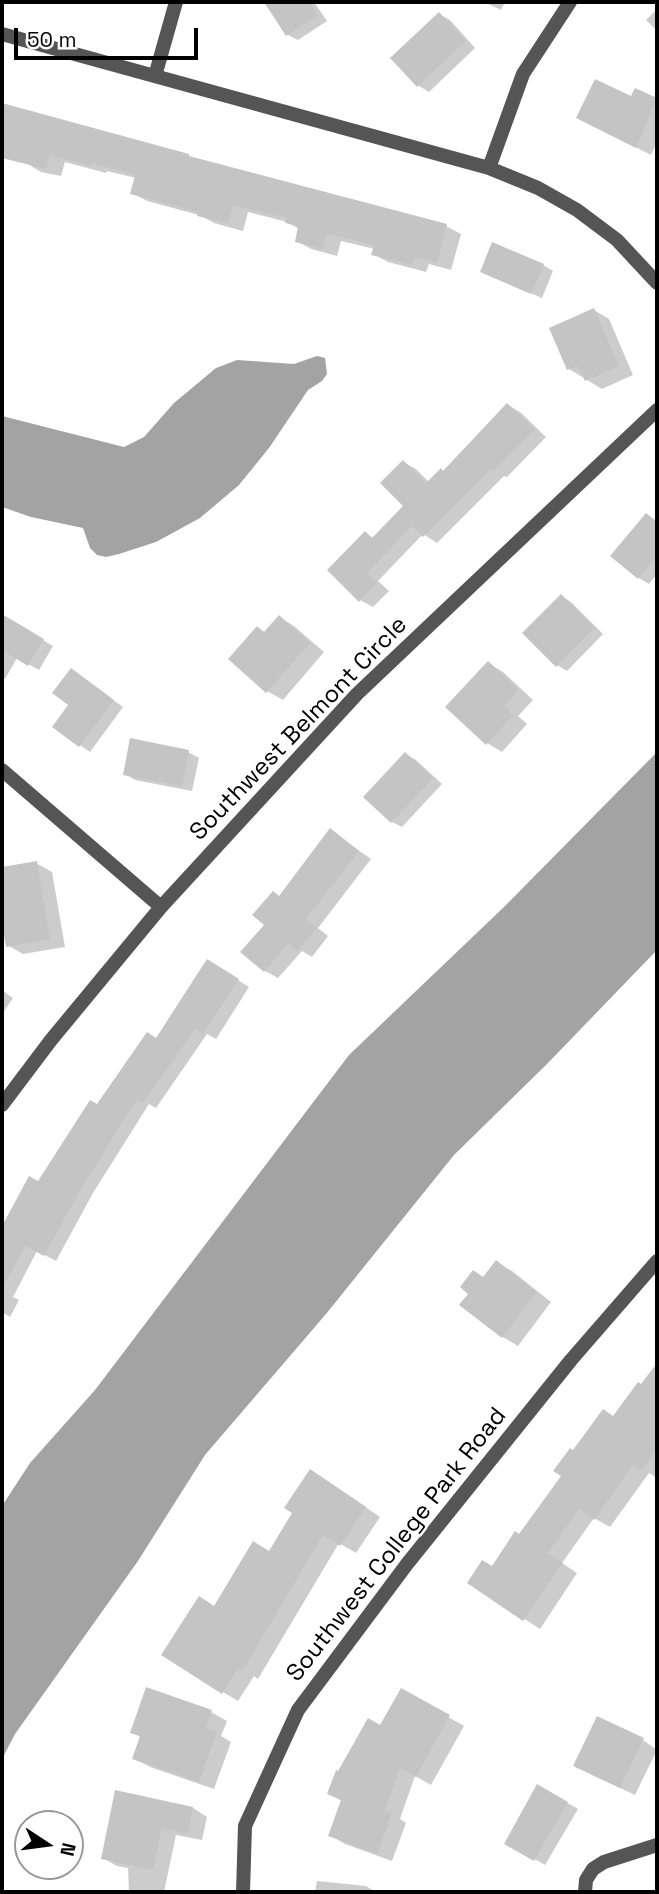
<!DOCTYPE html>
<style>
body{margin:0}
#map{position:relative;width:659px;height:1894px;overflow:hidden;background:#fff;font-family:"Space Grotesk",sans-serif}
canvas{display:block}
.frame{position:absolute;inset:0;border:4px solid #000;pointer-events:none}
.north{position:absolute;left:14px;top:1810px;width:70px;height:70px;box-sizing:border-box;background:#fff;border:2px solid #999;border-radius:50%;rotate:103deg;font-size:19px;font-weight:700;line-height:28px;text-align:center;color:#000}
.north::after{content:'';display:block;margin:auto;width:24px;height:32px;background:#000;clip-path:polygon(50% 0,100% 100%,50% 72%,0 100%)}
.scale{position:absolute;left:14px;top:28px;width:184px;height:32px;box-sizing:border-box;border:4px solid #000;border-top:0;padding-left:9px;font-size:21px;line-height:24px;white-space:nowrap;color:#000;-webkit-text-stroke:5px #fff;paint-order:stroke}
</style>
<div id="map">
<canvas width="659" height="1894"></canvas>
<div class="frame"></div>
<div class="north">N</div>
<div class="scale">50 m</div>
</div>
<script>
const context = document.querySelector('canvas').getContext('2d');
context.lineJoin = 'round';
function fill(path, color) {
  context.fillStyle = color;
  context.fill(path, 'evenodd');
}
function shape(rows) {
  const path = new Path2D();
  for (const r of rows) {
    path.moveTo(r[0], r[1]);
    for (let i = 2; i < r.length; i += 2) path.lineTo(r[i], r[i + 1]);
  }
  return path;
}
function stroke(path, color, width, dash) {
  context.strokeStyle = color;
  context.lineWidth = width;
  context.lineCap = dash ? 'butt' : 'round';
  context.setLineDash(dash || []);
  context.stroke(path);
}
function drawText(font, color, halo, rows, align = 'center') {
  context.font = font + ' "Space Grotesk",sans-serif';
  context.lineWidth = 5;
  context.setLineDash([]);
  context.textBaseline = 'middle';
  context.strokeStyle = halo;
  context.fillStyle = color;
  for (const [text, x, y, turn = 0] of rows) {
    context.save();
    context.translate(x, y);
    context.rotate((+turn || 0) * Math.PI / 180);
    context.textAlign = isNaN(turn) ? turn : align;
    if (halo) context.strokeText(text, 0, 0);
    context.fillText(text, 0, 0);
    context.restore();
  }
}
const water = shape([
 [317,356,325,358,327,374,322,381,308,390,269,448,239,485,200,518,156,542,119,554,106,557,97,555,90,548,83,528,31,517,2,507,2,416,124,447,144,437,174,403,216,368,237,360,294,364],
 [657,752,657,950,547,1064,454,1155,326,1314,205,1455,138,1561,15,1734,2,1759,2,1506,30,1463,95,1390,349,1055,505,906]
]);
const shadow = shape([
 [266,2,314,2,327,21,298,40,288,35],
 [484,2,505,2,501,10],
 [657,9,657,31,646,20],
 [439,14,450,20,475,48,429,92,419,86,393,58],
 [636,90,657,100,657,142,651,155,593,126,632,98],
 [2,104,189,156,197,160,446,226,461,234,451,270,429,264,426,272,388,262,373,254,375,249,341,241,337,256,311,249,297,241,299,229,287,222,248,212,243,231,214,223,199,215,147,201,132,193,136,178,107,171,106,173,65,162,61,176,41,172,26,163,28,158,2,151],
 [543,265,553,271,542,298,492,277],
 [594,310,609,319,633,375,602,389,569,369],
 [508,405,520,412,546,437,507,477,504,476,437,543,423,534,378,581,389,591,373,607,360,600,366,534,374,538,405,506,403,462,416,469,429,482,444,472],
 [647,515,657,521,657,574,649,584,639,578],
 [561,596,571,602,603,634,567,671,557,665],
 [2,616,53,646,39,670,17,658,5,679,2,678],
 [279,617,294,626,324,652,283,700,267,691,231,659,258,628,266,633],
 [488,663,503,672,533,700,518,716,527,724,502,752,487,743],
 [81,677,123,707,90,752,54,727,71,704],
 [188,752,199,758,192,791,135,780,125,774],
 [405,754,416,760,442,784,402,827,392,822],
 [331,831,371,859,318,928,328,936,312,957,302,951,278,978,265,971,243,952,266,925,280,897],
 [36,863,52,872,65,947,23,954,7,945,2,913,2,869],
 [219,968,249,987,216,1039,207,1034,156,1108,149,1104,93,1193,56,1261,37,1251,13,1297,19,1300,10,1317,2,1312,2,1230,30,1179,39,1184,98,1106],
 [2,990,13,998,2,1014],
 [497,1263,512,1271,551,1302,518,1346,503,1337,462,1305],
 [657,1366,657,1478,649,1473,610,1527,594,1518,562,1563,577,1573,540,1629,469,1583,493,1568,564,1476,573,1452,614,1417],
 [326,1480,380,1517,356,1553,339,1543,258,1679,254,1676,238,1701,223,1692,215,1608,270,1553],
 [147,1689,211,1712,227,1721,221,1736,231,1742,214,1789,150,1767,134,1758,142,1738,132,1732],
 [401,1690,464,1726,431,1785,415,1776,400,1819,406,1823,392,1861,345,1844,330,1835,342,1801,330,1794,381,1727],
 [643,1740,657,1750,635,1795,590,1774],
 [538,1786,578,1809,545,1865,506,1843],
 [193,1808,207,1817,202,1840,176,1835,164,1892,129,1892,128,1868,117,1866,103,1858],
 [317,1881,366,1886,376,1892,315,1892]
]);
const building = shape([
 [264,2,309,2,318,15,286,36],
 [439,12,466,41,417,87,390,58],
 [595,79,631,96,635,88,657,98,636,148,576,118],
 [2,103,189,154,189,156,447,224,437,263,414,257,412,265,371,255,374,245,327,234,323,249,295,242,298,226,285,223,286,218,233,205,228,223,197,216,198,212,130,194,135,175,92,163,91,166,50,155,46,169,2,158],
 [492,242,544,264,531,294,480,272],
 [594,308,619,366,585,381,578,366,567,370,549,328],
 [507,403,535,429,493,472,491,469,423,537,412,526,367,573,377,583,359,602,327,570,365,531,372,538,403,506,380,483,403,460,426,483,441,468,443,471],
 [646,513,657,522,657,556,638,579,610,556],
 [561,594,594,628,556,667,522,633],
 [2,614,44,639,28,666,2,650],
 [279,615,310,643,266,693,228,659,257,626,264,632],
 [488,661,519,690,504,706,513,715,486,745,445,707],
 [71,668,114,700,79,747,52,727,68,705,52,693],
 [130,738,189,750,182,786,123,775],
 [405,752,433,778,391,823,363,797],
 [330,828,359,851,306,919,317,928,297,951,289,943,264,972,240,952,264,925,252,915,273,891,279,896],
 [37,861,50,939,6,947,2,924,2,867],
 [207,959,239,979,203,1034,195,1029,143,1103,137,1099,82,1187,44,1256,25,1246,2,1289,2,1226,29,1176,38,1181,90,1100,97,1104,147,1032,156,1038],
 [496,1260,537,1292,502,1338,459,1305,468,1294,460,1287,473,1270,483,1277],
 [657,1363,657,1449,641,1471,633,1465,594,1520,579,1509,548,1553,563,1563,523,1621,467,1583,482,1560,492,1566,515,1531,519,1534,561,1476,553,1471,570,1448,573,1450,603,1409,613,1416,638,1382,641,1384],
 [310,1469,366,1507,340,1546,323,1535,242,1671,238,1669,222,1694,161,1655,199,1596,214,1606,253,1541,269,1551,292,1513,284,1508],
 [146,1687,212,1710,206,1728,217,1732,199,1782,132,1759,140,1736,130,1733],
 [401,1688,450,1715,416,1777,400,1768,385,1810,392,1813,377,1854,328,1836,341,1800,327,1794,336,1770,338,1771,368,1718,380,1725],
 [597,1716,644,1738,620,1788,573,1766],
 [537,1784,568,1802,534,1861,504,1844],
 [115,1790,193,1807,188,1834,162,1828,153,1870,101,1859]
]);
const street = shape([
 [2,34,489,168,538,188,577,210,617,240,657,283],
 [155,76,176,2],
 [489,168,523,74,570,2],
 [2,770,161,907],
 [2,1105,51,1040,161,907,357,694,657,410],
 [243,1892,245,1826,298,1710,407,1564,571,1360,657,1261],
 [585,1892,586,1880,593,1869,604,1862,657,1845]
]);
const streetNames = [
 ["Southwest Belmont Circle",299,729,-46],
 ["Southwest College Park Road",397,1545,-52]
];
fill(water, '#a3a3a3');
fill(shadow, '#0003');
fill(building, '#c4c4c4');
stroke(street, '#555', 14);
drawText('24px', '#000', '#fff', streetNames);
</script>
